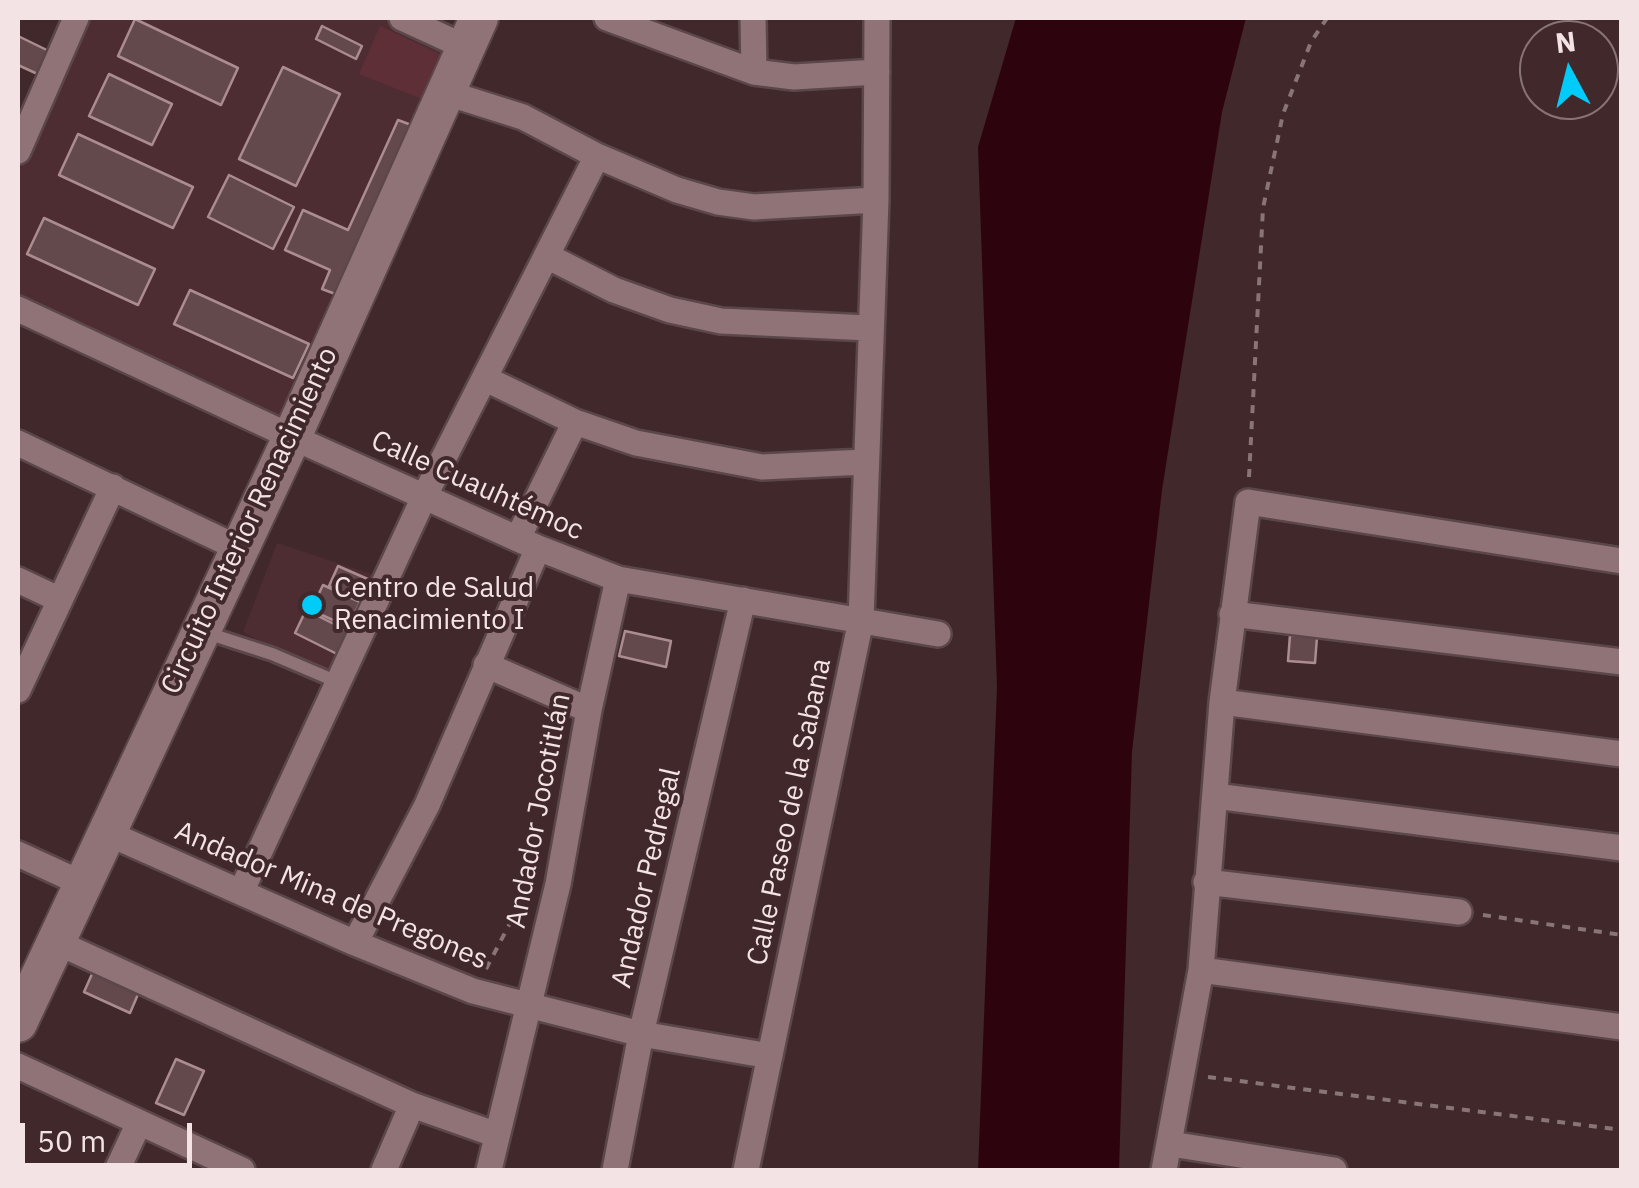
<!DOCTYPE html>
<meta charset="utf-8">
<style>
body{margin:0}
#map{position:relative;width:1639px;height:1188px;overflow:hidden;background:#40282b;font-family:"IBM Plex Sans",sans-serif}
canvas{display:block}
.frame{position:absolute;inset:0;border:20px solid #f3e3e4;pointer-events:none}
.north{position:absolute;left:1519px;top:20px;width:100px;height:100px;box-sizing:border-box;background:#40282b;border:2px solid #887375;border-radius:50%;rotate:353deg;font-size:28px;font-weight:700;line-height:40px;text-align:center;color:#f3e3e4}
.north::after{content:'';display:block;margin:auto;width:35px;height:45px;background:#00cbf9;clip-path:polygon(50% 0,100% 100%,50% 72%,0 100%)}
.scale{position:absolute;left:20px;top:1123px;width:172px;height:45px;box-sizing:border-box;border:5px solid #f3e3e4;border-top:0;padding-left:12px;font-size:30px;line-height:35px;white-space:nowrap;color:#f3e3e4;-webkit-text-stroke:8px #40282b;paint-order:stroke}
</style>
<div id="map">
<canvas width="1639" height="1188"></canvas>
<div class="frame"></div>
<div class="north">N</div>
<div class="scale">50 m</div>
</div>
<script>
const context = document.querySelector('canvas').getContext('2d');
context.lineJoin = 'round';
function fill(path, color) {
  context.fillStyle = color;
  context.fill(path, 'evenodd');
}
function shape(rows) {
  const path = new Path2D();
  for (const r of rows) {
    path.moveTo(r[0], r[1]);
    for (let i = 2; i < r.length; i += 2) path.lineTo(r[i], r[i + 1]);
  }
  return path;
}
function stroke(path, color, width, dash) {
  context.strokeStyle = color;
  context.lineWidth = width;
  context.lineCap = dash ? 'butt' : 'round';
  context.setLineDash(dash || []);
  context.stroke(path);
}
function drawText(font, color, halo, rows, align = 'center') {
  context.font = font + ' "IBM Plex Sans",sans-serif';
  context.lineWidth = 8;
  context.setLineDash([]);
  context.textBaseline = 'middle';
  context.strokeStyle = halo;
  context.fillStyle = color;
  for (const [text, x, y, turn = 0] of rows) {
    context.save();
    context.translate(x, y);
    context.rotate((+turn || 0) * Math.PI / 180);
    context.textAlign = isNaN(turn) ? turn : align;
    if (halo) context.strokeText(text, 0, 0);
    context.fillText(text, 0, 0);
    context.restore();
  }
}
const built = shape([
 [84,18,391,18,450,44,286,427,18,297,18,173],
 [277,543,383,578,335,680,243,632]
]);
const green = shape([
 [380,26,442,55,422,99,359,74]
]);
const water = shape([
 [1016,18,1246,18,1222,112,1162,490,1132,752,1119,1170,978,1170,997,687,978,147]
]);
const building = shape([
 [135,19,238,68,221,105,118,56,135,19],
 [322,26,362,46,356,59,316,39,322,26],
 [18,36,55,54,44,77,18,65,18,36],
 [283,67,340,94,296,186,239,159,283,67],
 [109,74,172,104,152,145,89,116,109,74],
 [398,120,414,126,338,295,322,289,330,270,285,250,303,210,348,230,398,120],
 [78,134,193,187,173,228,59,175,78,134],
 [229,175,294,207,273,249,208,217,229,175],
 [44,218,155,269,138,305,27,254,44,218],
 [190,290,309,344,293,378,174,324,190,290],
 [338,566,370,580,361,600,329,586,338,566],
 [323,585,360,602,348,627,311,610,323,585],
 [306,610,354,634,343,657,295,633,306,610],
 [625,631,671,641,666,667,619,656,625,631],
 [1290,635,1317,637,1315,663,1288,661,1290,635],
 [96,965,142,985,130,1013,84,992,96,965],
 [176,1059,204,1071,184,1115,156,1103,176,1059]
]);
const path = shape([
 [1249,477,1263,208,1283,114,1311,42,1327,18],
 [1483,915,1622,935],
 [486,969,519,906,528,901],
 [1208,1077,1622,1130]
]);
const service = shape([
 [207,633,272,654,340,683]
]);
const minor = shape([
 [402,18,465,47],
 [607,18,754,72,794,77,877,72],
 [753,18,754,72],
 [444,92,523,117,597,156,677,190,718,202,754,207,876,200],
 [18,151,76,18],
 [549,257,614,290,670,310,721,321,869,328],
 [18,309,292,437,538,548,618,579,938,634],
 [486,379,575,422,636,443,762,467,864,462],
 [18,443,238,548],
 [518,538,575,422],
 [18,580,58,599],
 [1232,614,1622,662],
 [486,665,589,710],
 [18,690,113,487],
 [1222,702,1622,754],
 [1215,796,1622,848],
 [105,832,355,943,473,991,641,1034,770,1056],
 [18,854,81,883],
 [1206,882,1459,912],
 [241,892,425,495,597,156],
 [54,941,412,1105,497,1135],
 [355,943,427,805,538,548],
 [1201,970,1622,1027],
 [18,1066,242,1170],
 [1171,1144,1334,1170],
 [117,1170,138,1125],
 [384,1170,412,1105],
 [489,1170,558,884,589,710,618,579],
 [615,1170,641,1034,743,600],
 [746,1170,861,620,876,200,877,18],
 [1164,1170,1201,970,1222,702,1248,502,1622,561]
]);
const secondary = shape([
 [18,1023,292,437,479,18]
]);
const markers = [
 [312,605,12,"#00cbf9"]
];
const streetNames = [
 ["Calle Cuauhtémoc",477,486,24],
 ["Circuito Interior Renacimiento",250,521,-65],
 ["Andador Jocotitlán",539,811,-79],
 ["Calle Paseo de la Sabana",790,812,-78],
 ["Andador Pedregal",647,878,-77],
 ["Andador Mina de Pregones",331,896,23]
];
const poiNames = [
 ["Centro de Salud",334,589],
 ["Renacimiento I",334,621]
];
fill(built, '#4d2d31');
fill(green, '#5e2f36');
fill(water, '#2d040d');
fill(building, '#64494c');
stroke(building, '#ab8d90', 2.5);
stroke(service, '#5b4749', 18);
stroke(minor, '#5b4749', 30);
stroke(secondary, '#5b4749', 42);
stroke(path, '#897476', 4, [8, 8]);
stroke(service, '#907376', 12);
stroke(minor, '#907376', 25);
stroke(secondary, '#907376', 38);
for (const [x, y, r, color] of markers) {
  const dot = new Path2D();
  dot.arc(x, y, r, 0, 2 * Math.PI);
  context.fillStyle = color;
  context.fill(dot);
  stroke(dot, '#40282b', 4);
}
drawText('28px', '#f3e3e4', '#40282b', streetNames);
drawText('28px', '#f3e3e4', '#40282b', poiNames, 'left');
</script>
